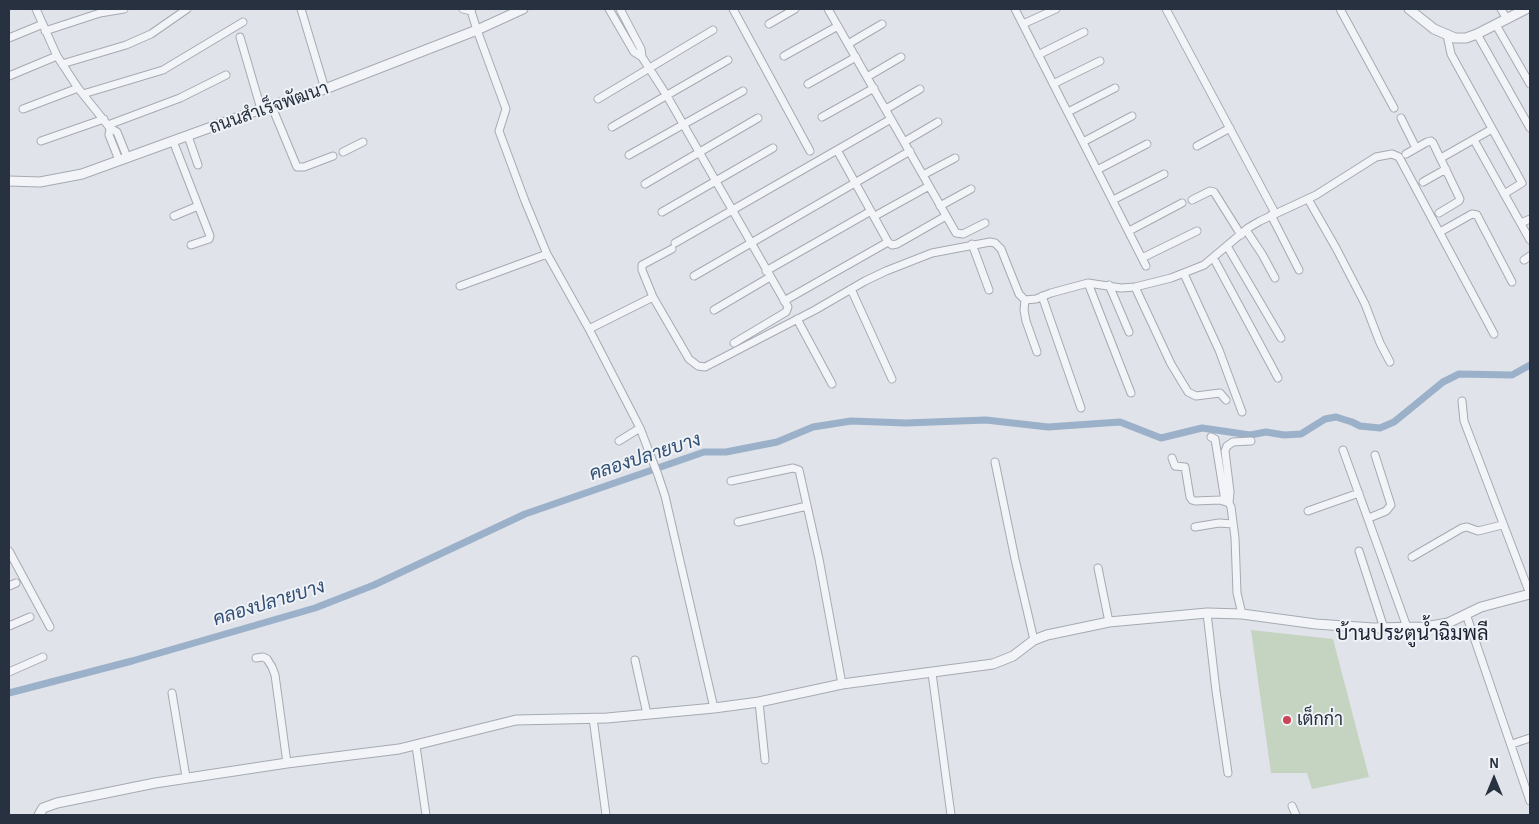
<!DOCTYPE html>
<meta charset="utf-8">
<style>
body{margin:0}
#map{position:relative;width:1539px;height:824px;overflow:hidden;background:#e0e3e9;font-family:"Alegreya Sans",sans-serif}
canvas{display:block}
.frame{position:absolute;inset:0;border:10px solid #283140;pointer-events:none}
.north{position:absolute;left:1469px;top:754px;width:50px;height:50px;-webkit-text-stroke:4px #eff2f6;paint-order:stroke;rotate:0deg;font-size:14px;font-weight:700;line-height:20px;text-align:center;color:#283140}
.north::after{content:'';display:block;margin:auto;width:18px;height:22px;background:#283140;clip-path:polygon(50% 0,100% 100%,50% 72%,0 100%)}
</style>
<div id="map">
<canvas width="1539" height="824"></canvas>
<div class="frame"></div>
<div class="north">N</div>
</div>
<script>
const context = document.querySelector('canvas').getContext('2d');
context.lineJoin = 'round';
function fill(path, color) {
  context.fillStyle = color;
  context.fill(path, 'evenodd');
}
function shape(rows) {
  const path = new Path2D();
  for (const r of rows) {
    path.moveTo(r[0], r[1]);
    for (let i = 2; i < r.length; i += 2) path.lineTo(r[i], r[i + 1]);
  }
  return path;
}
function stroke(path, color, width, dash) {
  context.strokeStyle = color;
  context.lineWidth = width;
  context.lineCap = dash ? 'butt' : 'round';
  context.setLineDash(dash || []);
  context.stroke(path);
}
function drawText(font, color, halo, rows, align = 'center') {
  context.font = font + ' "Alegreya Sans",Sarabun,sans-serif';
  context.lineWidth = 4;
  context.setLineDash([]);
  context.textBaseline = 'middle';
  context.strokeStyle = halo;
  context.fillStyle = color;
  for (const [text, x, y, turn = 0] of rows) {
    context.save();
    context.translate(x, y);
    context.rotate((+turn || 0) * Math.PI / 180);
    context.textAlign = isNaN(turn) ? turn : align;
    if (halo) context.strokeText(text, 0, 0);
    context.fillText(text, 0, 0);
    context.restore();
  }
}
const green = shape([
 [1251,630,1333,639,1369,777,1312,789,1307,773,1271,773]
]);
const canal = shape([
 [9,693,132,661,315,608,374,585,525,514,704,452,726,452,777,442,813,427,851,421,906,423,986,420,1048,427,1120,422,1161,438,1202,428,1250,435,1266,432,1284,435,1301,434,1325,419,1336,417,1352,422,1360,426,1380,428,1394,422,1443,382,1459,374,1512,375,1530,365]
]);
const minor = shape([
 [36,9,57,56,78,88,110,128,117,132,127,157],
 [301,9,325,89],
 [463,9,471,11],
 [472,9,471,11,477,30,506,109,499,131,525,201,547,254,589,329,640,428,658,475,665,496,714,708],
 [609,9,634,52,642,57,667,96,788,307,786,312,734,343],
 [620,9,641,49,642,57],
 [733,9,810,151],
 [828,9,956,233,963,234,985,223],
 [1015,9,1146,266],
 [1166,9,1275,213],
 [1340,9,1394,108],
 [1501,9,1507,19],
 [769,24,795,9],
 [1023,24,1056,9],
 [1496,25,1530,84],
 [45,31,100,13,124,9],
 [1477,34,1530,128],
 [1447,35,1451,54,1522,183,1504,194],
 [240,37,261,109],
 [9,38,43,24],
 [848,44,882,24],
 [1038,55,1084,32],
 [784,56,838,26],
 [62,64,126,45,151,34,187,9],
 [9,76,57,56],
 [867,77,901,57],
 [808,84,856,57],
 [1053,84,1100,61],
 [83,94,163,70,243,22],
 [598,99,713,30],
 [272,107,297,167,304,167,333,156],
 [23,109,78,88],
 [886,109,920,89],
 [1068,112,1115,88],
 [822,117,874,88],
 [1401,118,1416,148],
 [108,125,180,98,226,75],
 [612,127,728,60],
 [110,128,109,135,119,160],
 [188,136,198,165],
 [1474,140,1530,240],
 [41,141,104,119],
 [173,141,210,236,209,239,191,245],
 [904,142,938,122],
 [1083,142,1132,116],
 [1197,146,1230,128],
 [837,150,888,242,892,245,897,244,946,216],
 [343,152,363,142],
 [1406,154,1427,142,1431,141,1433,143,1460,199,1459,201,1439,213],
 [629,155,743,91],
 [1441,158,1492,129],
 [1097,170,1147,144],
 [923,175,955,158],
 [1423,182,1446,169],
 [645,184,758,118],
 [1308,199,1336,248,1365,304,1380,343,1390,362],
 [1113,200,1164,174],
 [1192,200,1210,191,1214,192,1241,235],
 [940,206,971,189],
 [662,212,773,148],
 [1271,215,1299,270],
 [174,216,198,206],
 [875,216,929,186],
 [1521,223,1530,219],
 [1246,230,1262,254,1275,278],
 [1129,231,1182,203],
 [1440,232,1472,214,1477,215,1512,282],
 [675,243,891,119],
 [972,244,989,290],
 [1227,246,1281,338],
 [1142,258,1197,231],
 [1214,259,1278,378],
 [1524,260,1530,256],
 [766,271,871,211],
 [1184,274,1219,350,1242,412],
 [694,276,910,151],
 [1088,283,1131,393],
 [1109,285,1129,332],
 [460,286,547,254],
 [1135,287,1171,278,1204,265,1248,228,1260,221,1316,195,1376,157,1392,154,1399,157,1494,334],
 [851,289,892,379],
 [1042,296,1081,408],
 [653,297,642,270,642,265,672,249],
 [1025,300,1024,310,1026,321,1037,352],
 [784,301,888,242],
 [714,310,770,277],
 [797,319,832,384],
 [589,329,653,297,689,359,698,366,705,367,815,310,865,281,886,271,932,253,990,242,995,243,1001,249,1019,294,1025,300,1036,299,1051,293,1088,283,1121,288,1135,287,1171,364,1188,392,1196,396,1220,393,1226,400],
 [1462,401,1464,421,1530,594],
 [1211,437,1215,439,1225,501],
 [619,441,640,428],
 [1343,450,1407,627],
 [1172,458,1175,466,1185,467,1190,497,1192,500,1195,501,1220,500,1229,503,1231,507,1235,538,1237,593,1242,614],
 [995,462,1015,559,1034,640],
 [731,481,793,468,799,470,819,559,842,684],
 [1229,503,1230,492,1225,451,1227,446,1233,442,1251,441],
 [1308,511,1359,493],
 [1369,518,1386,511,1391,505,1375,455],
 [738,522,807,506],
 [1195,527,1219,523,1233,524],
 [9,551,50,627],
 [1359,551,1384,628],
 [1412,557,1462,528,1467,527,1478,531,1502,525],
 [1098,568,1109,622],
 [9,586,16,583],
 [1207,613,1216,691,1228,773],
 [1466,614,1530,801],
 [9,626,30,617],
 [256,658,263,657,267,659,272,667,275,675,287,763],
 [635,660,647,714],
 [9,672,43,657],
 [932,673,951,815],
 [172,693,186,777],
 [759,702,765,760],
 [593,718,606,815],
 [1512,744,1530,738],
 [416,746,426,815],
 [1292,806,1296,815]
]);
const tertiary = shape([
 [1409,9,1434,29,1455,38,1466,38,1477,34,1526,9],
 [9,181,40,182,82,174,261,109,325,89,477,30,523,9],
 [39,815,43,808,57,803,155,783,287,763,399,749,516,720,607,718,714,708,759,702,842,684,993,664,1013,656,1034,640,1047,635,1109,622,1207,613,1242,614,1316,624,1373,628,1425,627,1448,623,1481,607,1530,594]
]);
const markers = [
 [1287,720,5,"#ce4457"]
];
const streetNames = [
 ["ถนนสำเร็จพัฒนา",269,108,-19]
];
const poiNames = [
 ["เต็กก่า",1297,720]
];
const waterNames = [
 ["คลองปลายบาง",645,457,-18],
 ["คลองปลายบาง",269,603,-17]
];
const quarterNames = [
 ["บ้านประตูน้ำฉิมพลี",1412,634]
];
fill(green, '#c5d3c1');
stroke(canal, '#9bb0c9', 7);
stroke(minor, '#a5aab3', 9);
stroke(tertiary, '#a5aab3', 11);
stroke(minor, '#f2f4f7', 7);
stroke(tertiary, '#f2f4f7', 9);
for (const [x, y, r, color] of markers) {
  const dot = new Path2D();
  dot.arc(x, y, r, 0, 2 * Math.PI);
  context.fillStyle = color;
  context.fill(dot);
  stroke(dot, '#eff2f6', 2);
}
drawText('18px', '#283140', '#eff2f6', streetNames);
drawText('18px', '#283140', '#eff2f6', poiNames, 'left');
drawText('italic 19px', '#324f74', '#eff2f6', waterNames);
drawText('20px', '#1b2231', '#eff2f6', quarterNames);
</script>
